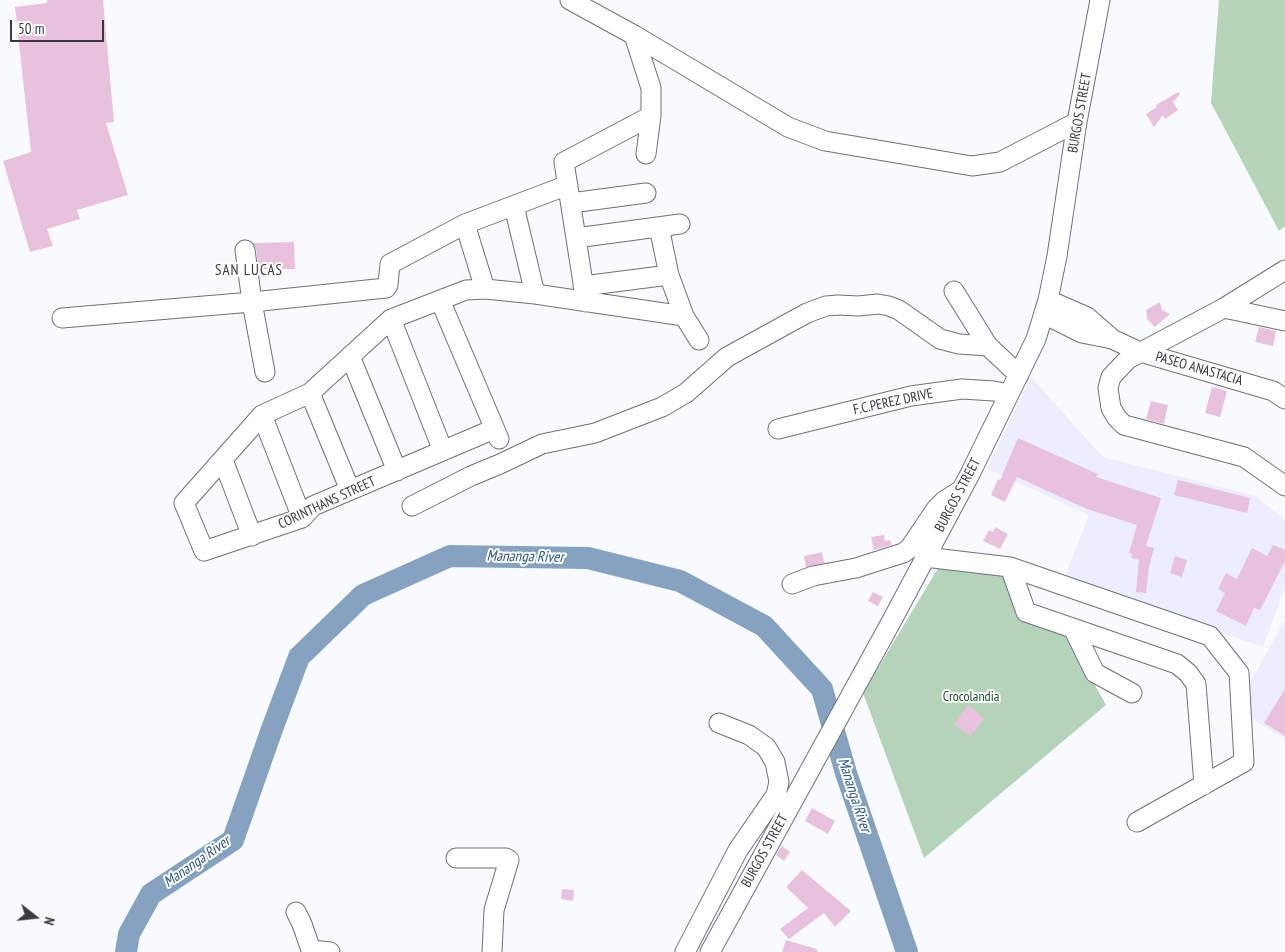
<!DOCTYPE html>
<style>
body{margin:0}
#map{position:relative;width:1285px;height:952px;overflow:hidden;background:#f9faff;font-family:"PT Sans Narrow",sans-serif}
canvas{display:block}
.north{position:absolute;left:10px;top:892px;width:50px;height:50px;-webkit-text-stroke:4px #fff;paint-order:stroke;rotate:106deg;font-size:14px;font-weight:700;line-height:20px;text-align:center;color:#393a3f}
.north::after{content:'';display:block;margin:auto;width:18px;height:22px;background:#393a3f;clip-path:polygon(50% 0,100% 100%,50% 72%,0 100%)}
.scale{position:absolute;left:10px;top:20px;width:94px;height:22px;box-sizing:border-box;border:2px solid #393a3f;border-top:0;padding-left:6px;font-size:15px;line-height:18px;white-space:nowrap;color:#393a3f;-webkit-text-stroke:4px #fff;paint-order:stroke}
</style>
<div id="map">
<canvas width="1285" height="952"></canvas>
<div class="north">N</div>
<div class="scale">50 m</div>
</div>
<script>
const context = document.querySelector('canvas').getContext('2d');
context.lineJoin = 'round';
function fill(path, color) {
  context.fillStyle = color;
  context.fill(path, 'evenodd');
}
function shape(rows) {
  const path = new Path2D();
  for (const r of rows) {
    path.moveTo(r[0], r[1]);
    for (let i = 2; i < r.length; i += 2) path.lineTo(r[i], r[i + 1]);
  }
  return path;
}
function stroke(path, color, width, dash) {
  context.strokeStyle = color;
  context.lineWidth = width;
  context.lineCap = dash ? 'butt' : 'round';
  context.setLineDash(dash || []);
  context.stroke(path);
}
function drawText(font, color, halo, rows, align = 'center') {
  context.font = font + ' "PT Sans Narrow",sans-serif';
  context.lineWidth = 4;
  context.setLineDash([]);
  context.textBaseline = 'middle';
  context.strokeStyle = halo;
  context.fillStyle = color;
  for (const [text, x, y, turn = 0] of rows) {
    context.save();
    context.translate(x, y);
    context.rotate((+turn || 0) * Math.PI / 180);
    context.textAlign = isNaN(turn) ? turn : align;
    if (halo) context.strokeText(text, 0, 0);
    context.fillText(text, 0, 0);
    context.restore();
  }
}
const built = shape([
 [1031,377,1103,457,1256,496,1285,520,1285,588,1263,647,1064,579,1089,515,987,469],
 [1285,620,1285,739,1249,717,1248,686]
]);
const green = shape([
 [940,565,1003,572,1017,616,1064,629,1106,705,924,858,863,693]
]);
const forest = shape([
 [1219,0,1285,0,1285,226,1279,231,1211,103]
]);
const river = shape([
 [126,952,129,934,151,894,233,840,272,729,299,657,363,595,450,556,588,558,680,581,764,626,822,689,846,773,907,952]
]);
const building = shape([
 [47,0,103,0,114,122,106,123,128,195,77,210,80,219,47,229,53,246,30,252,3,161,31,152,15,7,47,3],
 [1178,92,1180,94,1173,102,1178,110,1165,119,1163,115,1154,127,1146,114,1157,107,1156,105],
 [294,242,295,269,259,269,256,248,253,243],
 [1160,302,1162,310,1170,314,1155,327,1147,319,1146,310],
 [1259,327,1276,331,1273,346,1255,342],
 [1212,387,1227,391,1220,417,1205,413],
 [1151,401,1168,405,1164,424,1146,419],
 [1018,438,1098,474,1096,477,1161,498,1146,546,1154,548,1149,567,1146,593,1136,592,1139,560,1131,558,1132,554,1129,553,1137,525,1087,509,1017,477,1005,502,991,495,998,479,1000,480],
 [1178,480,1250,498,1247,513,1174,495],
 [995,527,1008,534,1000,549,983,541,989,530,993,532],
 [884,535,885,541,890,540,892,545,874,550,871,537],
 [1273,545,1285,550,1285,561,1260,610,1254,608,1246,626,1216,611,1225,593,1218,589,1226,573,1237,579,1252,548,1267,556],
 [822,552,824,563,806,567,804,556],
 [1175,556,1187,560,1182,577,1170,573],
 [873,592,883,597,878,606,868,601],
 [1285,689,1285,736,1264,723],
 [968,705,984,718,971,736,954,724],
 [812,808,835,821,828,834,805,821],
 [782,846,790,852,784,861,776,855],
 [802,870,851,911,835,927,824,913,789,939,780,929,808,908,786,887],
 [562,889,574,890,573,901,561,899],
 [786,940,817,949,817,952,782,952]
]);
const minor = shape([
 [570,0,634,35,788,127,825,141,972,166,1000,162,1077,122],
 [634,35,651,88,651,116,646,154],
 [571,203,646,193],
 [514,206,535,294],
 [465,224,485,289],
 [659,227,669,275,684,316,699,340],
 [576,238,680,224],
 [245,250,252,302,265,372],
 [1285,270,1224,308,1128,359,1111,377,1108,388,1111,408,1117,418,1124,425,1244,457,1285,486],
 [583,286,669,275],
 [954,291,988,346,1019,375],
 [440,300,499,439],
 [1048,300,1087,317,1111,338],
 [586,302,564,162,651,116],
 [1224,308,1285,321],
 [1044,314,1082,333,1112,339,1140,352,1273,391,1285,399],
 [62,318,252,302,386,288,388,285,390,264,465,224,568,185],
 [391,319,443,451],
 [350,356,397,471],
 [310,393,350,490],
 [262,415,302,518],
 [494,429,313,506,302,518,204,551,184,503,262,415,310,393,391,319,466,290,485,289,535,294,684,316],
 [778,429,911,396,962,389,994,391,1009,394],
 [223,460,252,536],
 [412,506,471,476,500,464,542,444,595,433,662,407,686,393,727,357,807,313,826,306,838,305,858,306,878,304,889,306,899,310,940,339,959,344,988,346],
 [925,557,1010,567,1210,636,1239,673,1244,762,1137,822],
 [1010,567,1026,612,1177,664,1188,673,1196,684,1204,785],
 [792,584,813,576,856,568,903,553,909,549,936,509,944,501,958,492],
 [1073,628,1095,673,1132,693],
 [456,858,506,858,509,860,494,910,492,952],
 [296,912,302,924,311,950,330,952],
 [685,952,738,850,776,795,779,782,775,762,766,747,749,735,719,723],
 [710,952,890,624,970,474,1036,339,1048,300,1057,256,1077,122,1100,0]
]);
const streetNames = [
 ["BURGOS STREET",1080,113,-80],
 ["PASEO ANASTACIA",1199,369,16],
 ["F.C.PEREZ DRIVE",893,402,-12],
 ["BURGOS STREET",958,495,-62],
 ["CORINTHANS STREET",327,503,-25],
 ["BURGOS STREET",765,851,-61]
];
const parkNames = [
 ["Crocolandia",971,697]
];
const neighbourhoodNames = [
 ["SAN LUCAS",249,271]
];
const waterNames = [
 ["Mananga River",525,557,1],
 ["Mananga River",854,795,72],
 ["Mananga River",197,862,-35]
];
fill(built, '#ecedfd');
fill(green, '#b3d4b8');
fill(forest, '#b4d5b8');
stroke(river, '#85a3c0', 22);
fill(building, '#e8c2dc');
stroke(minor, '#6f707b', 21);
stroke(minor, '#fff', 19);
drawText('14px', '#393a3f', '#fff', streetNames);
drawText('14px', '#1e512a', '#fff', parkNames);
context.letterSpacing = '1px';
drawText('15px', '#393a3f', '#fff', neighbourhoodNames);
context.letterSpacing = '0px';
drawText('italic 15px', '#2b5982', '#fff', waterNames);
</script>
